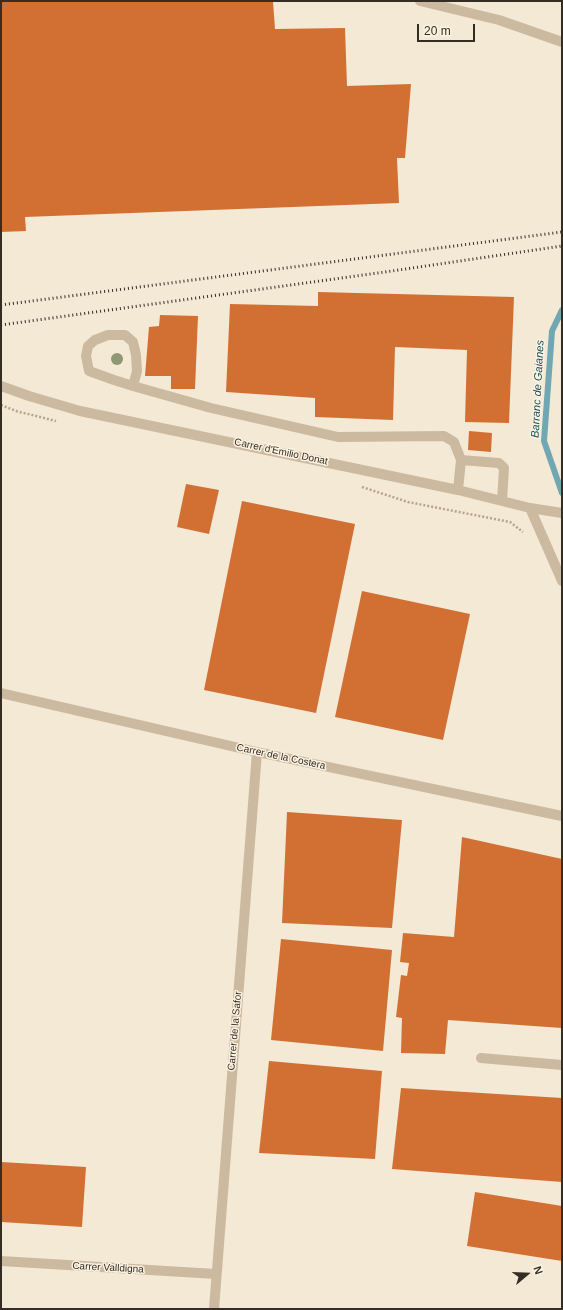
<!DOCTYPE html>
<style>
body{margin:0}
#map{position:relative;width:563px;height:1310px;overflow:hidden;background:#f3e9d5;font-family:Arial,sans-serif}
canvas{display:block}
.frame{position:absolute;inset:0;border:2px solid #352c24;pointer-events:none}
.north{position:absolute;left:507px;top:1254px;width:40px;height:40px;-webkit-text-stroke:3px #fbf2e1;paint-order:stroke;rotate:71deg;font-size:11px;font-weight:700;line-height:16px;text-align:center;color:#352c24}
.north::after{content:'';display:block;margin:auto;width:14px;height:18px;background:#352c24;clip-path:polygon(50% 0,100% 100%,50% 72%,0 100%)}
.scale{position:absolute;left:417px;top:24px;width:58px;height:18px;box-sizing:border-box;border:2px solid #352c24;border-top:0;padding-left:5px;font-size:12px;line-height:14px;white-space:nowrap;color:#352c24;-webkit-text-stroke:3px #fbf2e1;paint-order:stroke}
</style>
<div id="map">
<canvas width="563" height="1310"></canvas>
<div class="frame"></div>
<div class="north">N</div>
<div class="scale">20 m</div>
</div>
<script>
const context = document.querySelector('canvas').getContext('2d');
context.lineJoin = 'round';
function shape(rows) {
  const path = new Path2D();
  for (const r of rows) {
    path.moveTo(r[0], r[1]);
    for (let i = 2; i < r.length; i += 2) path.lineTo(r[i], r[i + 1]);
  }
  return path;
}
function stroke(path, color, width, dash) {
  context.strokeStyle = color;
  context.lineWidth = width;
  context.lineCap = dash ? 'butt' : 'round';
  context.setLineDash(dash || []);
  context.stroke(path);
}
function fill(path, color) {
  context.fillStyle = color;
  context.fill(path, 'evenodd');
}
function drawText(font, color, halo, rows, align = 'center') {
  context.font = font + ' Arial,sans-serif';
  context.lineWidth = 3;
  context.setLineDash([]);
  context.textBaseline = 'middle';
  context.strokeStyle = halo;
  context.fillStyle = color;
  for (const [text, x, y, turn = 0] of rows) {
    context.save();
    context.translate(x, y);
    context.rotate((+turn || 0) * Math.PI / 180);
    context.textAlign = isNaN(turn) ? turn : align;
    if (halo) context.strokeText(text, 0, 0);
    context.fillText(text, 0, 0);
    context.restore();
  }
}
const stream = shape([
 [562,310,552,331,544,441,562,493]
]);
const building = shape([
 [1,1,273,1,275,29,345,28,347,86,411,84,405,158,397,158,399,203,25,217,26,231,1,232],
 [318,292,514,297,509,423,465,422,467,350,395,347,393,420,315,417,315,398,226,392,230,304,318,306],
 [160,315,198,316,195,389,171,389,171,376,145,376,149,327,159,326],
 [469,431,492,433,491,452,468,450],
 [186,484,219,490,209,534,177,527],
 [242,501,355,524,316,713,204,690],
 [362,591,470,614,443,740,335,717],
 [287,812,402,820,392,928,282,923],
 [462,837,562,859,562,1028,448,1020,445,1054,401,1053,402,1018,396,1017,401,975,407,976,409,963,400,962,403,933,454,937],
 [281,939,392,950,383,1051,271,1040],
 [269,1061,382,1071,375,1159,259,1153],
 [401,1088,562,1098,562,1182,392,1169],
 [1,1162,86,1167,82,1227,1,1222],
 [475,1192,562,1206,562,1261,467,1246]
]);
const path = shape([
 [1,405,16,411,56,421],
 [362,487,408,502,510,522,523,532]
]);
const minor = shape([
 [420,1,499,20,562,42],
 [1,386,29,396,80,411,458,490,530,508,562,513],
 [133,386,137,371,136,355,133,342,125,335,108,335,95,340,88,346,86,356,89,371,114,380,133,386,211,408,338,437,444,436,454,442,461,460,458,490],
 [461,460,499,463,504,468,502,501],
 [530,508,562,581],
 [1,693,257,752,562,816],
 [481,1058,562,1065],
 [1,1261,216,1274],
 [214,1309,257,752]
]);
const rail = shape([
 [1,305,562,232],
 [1,325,385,272,562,246]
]);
const trees = [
 [117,359]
];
const streetNames = [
 ["Carrer d'Emilio Donat",281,452,12],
 ["Carrer de la Costera",281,757,12],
 ["Carrer de la Safor",235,1031,-85],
 ["Carrer Valldigna",108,1268,3]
];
const waterNames = [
 ["Barranc de Gaianes",538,389,-87]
];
stroke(stream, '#71a7b2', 6);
fill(building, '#d27034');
stroke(path, '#b7a48a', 2.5, [2, 2]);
stroke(minor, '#ccbaa0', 10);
stroke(rail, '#352c24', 3, [1, 3]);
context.fillStyle = '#8f9875';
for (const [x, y] of trees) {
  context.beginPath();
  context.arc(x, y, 6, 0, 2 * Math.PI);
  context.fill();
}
drawText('10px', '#352c24', '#fbf2e1', streetNames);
drawText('italic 11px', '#164c5a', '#fbf2e1', waterNames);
</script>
